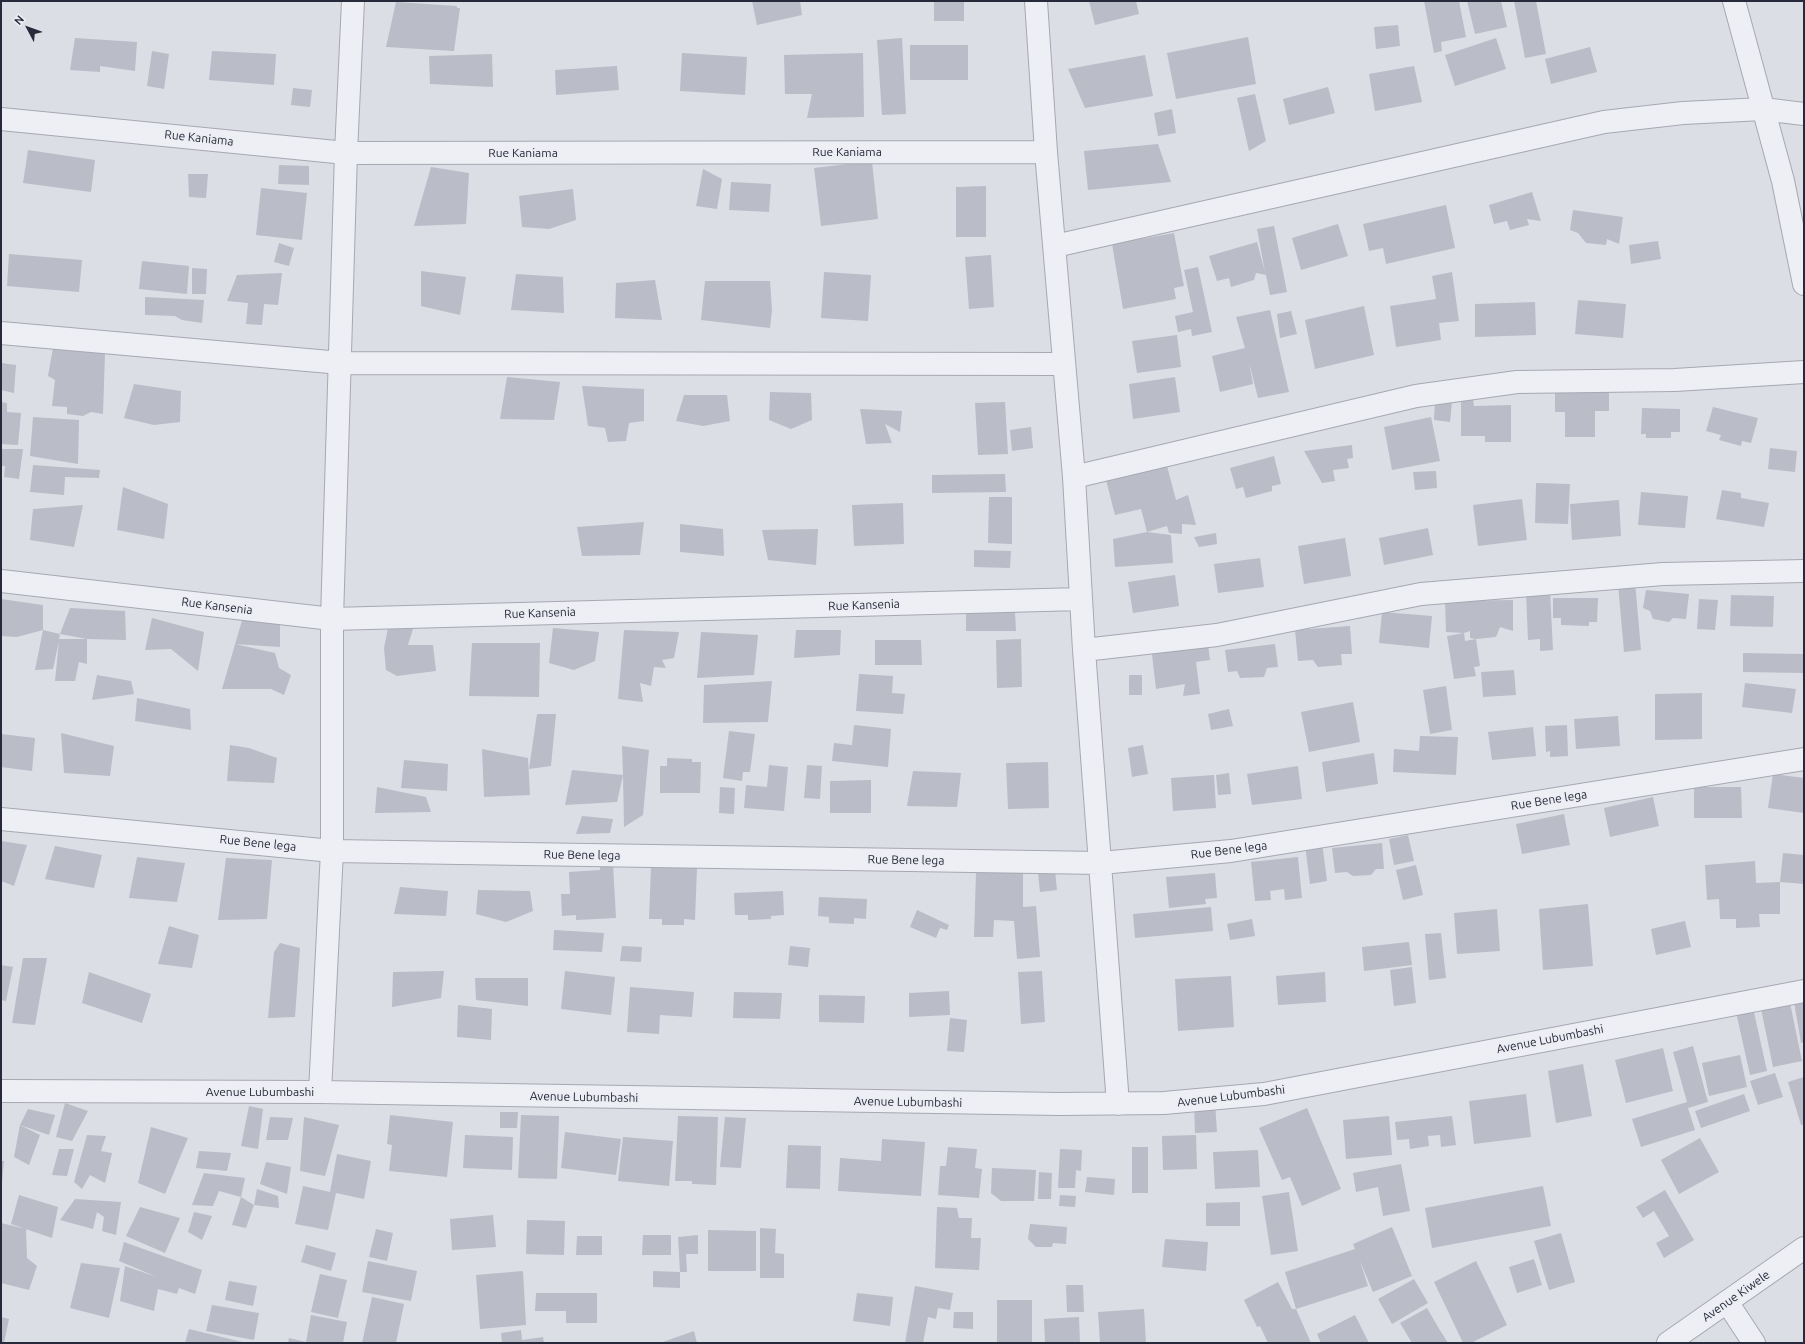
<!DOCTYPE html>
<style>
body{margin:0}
#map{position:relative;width:1805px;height:1344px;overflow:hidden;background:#dcdee5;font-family:Ubuntu,sans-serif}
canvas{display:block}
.frame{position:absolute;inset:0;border:2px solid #272a3a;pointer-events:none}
.north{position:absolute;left:8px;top:8px;width:40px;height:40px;-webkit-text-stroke:3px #ebedf3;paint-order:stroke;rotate:311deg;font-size:11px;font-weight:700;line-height:16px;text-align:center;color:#272a3a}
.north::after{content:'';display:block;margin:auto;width:14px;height:18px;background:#272a3a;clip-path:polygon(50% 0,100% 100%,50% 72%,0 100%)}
</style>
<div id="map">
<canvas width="1805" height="1344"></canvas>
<div class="frame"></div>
<div class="north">N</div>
</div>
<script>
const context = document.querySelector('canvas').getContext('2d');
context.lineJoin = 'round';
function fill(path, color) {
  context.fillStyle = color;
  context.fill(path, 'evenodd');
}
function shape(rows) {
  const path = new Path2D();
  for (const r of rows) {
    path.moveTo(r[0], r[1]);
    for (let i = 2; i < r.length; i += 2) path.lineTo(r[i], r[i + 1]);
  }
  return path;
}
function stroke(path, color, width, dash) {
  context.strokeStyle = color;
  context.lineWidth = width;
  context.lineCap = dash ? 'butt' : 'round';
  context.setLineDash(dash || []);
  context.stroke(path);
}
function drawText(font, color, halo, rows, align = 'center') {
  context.font = font + ' Ubuntu,sans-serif';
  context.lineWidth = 3;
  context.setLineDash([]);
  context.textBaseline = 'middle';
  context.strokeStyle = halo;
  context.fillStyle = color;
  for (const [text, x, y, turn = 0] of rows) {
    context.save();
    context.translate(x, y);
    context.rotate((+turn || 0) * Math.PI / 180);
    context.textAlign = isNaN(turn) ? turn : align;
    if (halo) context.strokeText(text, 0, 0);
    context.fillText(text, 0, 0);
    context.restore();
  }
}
const building = shape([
 [752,1,800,1,802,15,757,25],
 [934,1,964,1,964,21,934,21],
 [1089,1,1136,1,1139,14,1095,25],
 [1424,1,1459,1,1466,37,1441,42,1442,51,1434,53],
 [1467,1,1501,1,1507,27,1475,34],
 [1514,1,1536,1,1546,54,1525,58],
 [396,2,457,6,457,8,460,8,454,51,386,47],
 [1398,25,1400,46,1376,49,1374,27],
 [1248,37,1256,84,1176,99,1167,53],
 [75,38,137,42,135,71,100,66,100,72,70,70],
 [902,38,906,114,882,115,877,40],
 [1496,38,1506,69,1455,86,1445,55],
 [910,45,968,45,968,80,910,80],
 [1590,47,1597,72,1551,84,1545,59],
 [152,51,169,54,164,89,147,86],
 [212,51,276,54,274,85,209,80],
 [682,53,747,57,745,95,680,91],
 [863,53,864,117,807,118,812,94,785,94,784,55],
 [492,54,493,87,430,84,429,56],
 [1145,55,1153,96,1085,108,1068,69],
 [617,66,619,90,556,95,555,70],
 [1414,66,1422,102,1375,111,1369,74],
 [1328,87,1335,113,1289,125,1283,99],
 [293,88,312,90,310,107,291,105],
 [1255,94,1266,141,1249,151,1237,98],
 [1172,109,1176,133,1158,136,1154,113],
 [1158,144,1171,182,1088,190,1084,151],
 [28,150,95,160,91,192,23,183],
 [872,161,878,219,821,226,814,168],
 [279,165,309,166,309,185,278,184],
 [431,167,469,173,466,224,414,226],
 [703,169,722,179,717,209,696,206],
 [188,174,208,174,206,198,189,197],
 [731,182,771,184,769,212,729,210],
 [986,186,986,237,956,237,956,187],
 [261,188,307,193,302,240,256,235],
 [573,189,576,220,549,229,522,227,519,196],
 [1532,192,1541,221,1527,219,1529,225,1510,230,1507,221,1494,224,1489,205],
 [1446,205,1455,248,1386,264,1383,248,1369,251,1363,224],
 [1573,210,1623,217,1619,244,1607,239,1606,245,1586,243,1578,233,1570,230],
 [1338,224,1348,256,1301,270,1292,238],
 [1274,226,1287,292,1270,295,1266,275,1256,273,1254,280,1231,287,1229,278,1217,281,1209,256,1257,242,1265,272,1257,229],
 [1174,233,1184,286,1174,288,1176,299,1123,309,1112,244],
 [1658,241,1661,259,1631,264,1629,245],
 [279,243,294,248,289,266,274,262],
 [9,254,82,260,79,292,7,286],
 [991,255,994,307,969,309,965,257],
 [142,261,189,266,187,294,139,289],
 [1198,267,1212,332,1192,336,1191,329,1178,332,1175,316,1193,312,1184,270],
 [192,268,207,269,206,294,192,294],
 [421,271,466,277,460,315,421,306],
 [824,272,871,275,868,321,821,318],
 [1452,272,1459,321,1439,323,1441,340,1396,347,1390,306,1436,299,1432,276],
 [282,273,278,305,264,304,262,325,246,324,248,303,227,301,237,275],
 [516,274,563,277,564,313,511,310],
 [655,280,662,320,615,318,616,283],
 [705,281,770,281,772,310,770,328,701,320],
 [145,297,204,300,202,323,182,320,175,316,145,315],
 [1578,300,1626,304,1623,338,1575,334],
 [1535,302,1536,335,1475,337,1475,304],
 [1364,306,1374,355,1315,369,1305,320],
 [1270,310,1289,392,1258,398,1249,362,1253,384,1220,392,1212,356,1245,348,1236,317],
 [1291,311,1297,334,1280,338,1277,314],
 [1177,335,1181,367,1137,373,1132,341],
 [53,348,105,353,103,414,91,412,83,416,67,414,67,407,52,406,55,380,48,376],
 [1,363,16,365,14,393,1,390],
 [507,377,560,382,554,420,500,419],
 [1175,377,1180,412,1133,419,1129,384],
 [134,384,181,391,180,422,154,425,124,418],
 [582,386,644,389,644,421,629,423,626,441,608,442,605,428,588,426],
 [1555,388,1609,389,1609,411,1595,411,1595,437,1565,437,1565,412,1555,412],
 [770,392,811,393,812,420,791,429,769,420],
 [684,395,727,395,730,421,703,426,676,421],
 [1461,399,1473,399,1474,406,1511,405,1511,442,1485,442,1485,436,1461,436],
 [1435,401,1452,402,1450,422,1434,420],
 [1,402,7,403,7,412,21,413,18,445,1,444],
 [1005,402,1008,454,978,455,975,403],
 [1713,407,1758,418,1751,443,1742,441,1741,446,1719,440,1721,435,1706,431],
 [1642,408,1680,409,1680,432,1671,432,1671,438,1646,438,1646,434,1641,434],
 [860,409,902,411,900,432,885,424,892,443,866,444],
 [33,417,79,420,78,464,30,456],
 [1431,417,1440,461,1392,470,1384,427],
 [1031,427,1033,448,1012,451,1010,430],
 [1352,445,1353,458,1347,459,1349,468,1333,470,1335,481,1322,483,1304,451],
 [1770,448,1797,451,1795,472,1768,469],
 [1,449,23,449,19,479,4,477,5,466,1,466],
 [1274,456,1281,484,1272,486,1272,491,1246,498,1243,487,1236,489,1230,468],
 [33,465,100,470,99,478,65,477,64,495,30,492],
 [1167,466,1176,500,1188,495,1196,525,1182,524,1182,534,1169,533,1167,526,1147,532,1171,535,1173,563,1115,567,1113,539,1147,532,1141,509,1115,515,1106,480],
 [1436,471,1437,488,1415,490,1413,472],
 [1005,474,1006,492,932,493,932,475],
 [1536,483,1570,484,1568,524,1535,523],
 [123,487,168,504,164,539,117,530],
 [1722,490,1741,493,1741,498,1769,503,1764,527,1716,519],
 [1641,492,1688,496,1685,528,1638,525],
 [989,497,1012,497,1012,544,988,543],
 [1522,499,1527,540,1478,546,1473,505],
 [1619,500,1621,536,1572,540,1570,504],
 [903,503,904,544,854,546,852,505],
 [83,505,74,547,30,540,33,509],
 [644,522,640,555,582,556,577,527],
 [680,524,723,529,724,556,680,552],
 [1428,528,1433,555,1384,565,1379,538],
 [818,529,816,565,768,560,762,530],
 [1216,533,1217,544,1199,547,1194,537],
 [1345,538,1351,576,1304,584,1298,546],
 [974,550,1011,551,1010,568,974,567],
 [1260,558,1264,587,1218,593,1214,564],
 [1175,575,1179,606,1133,613,1128,582],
 [1635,582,1641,650,1624,652,1618,584],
 [1646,590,1689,594,1686,619,1673,618,1669,622,1653,619,1650,611,1643,608],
 [1550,591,1553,650,1540,651,1540,639,1528,640,1526,592],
 [1731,595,1774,596,1773,627,1730,626],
 [1553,598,1598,598,1597,622,1589,622,1589,626,1561,625,1561,618,1553,618],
 [1,599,43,605,43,630,17,637,1,636],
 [1699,599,1718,600,1715,630,1697,629],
 [1513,600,1513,631,1500,627,1496,637,1476,639,1480,666,1474,667,1476,676,1454,679,1447,636,1464,633,1465,641,1476,639,1470,638,1470,631,1464,633,1446,632,1445,601],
 [70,608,125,611,126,640,87,639,60,634,59,639,87,639,87,664,79,662,75,681,55,681,59,641,53,669,35,670,43,630,60,634],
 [966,610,1015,611,1016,631,966,631],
 [1382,612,1432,616,1429,648,1379,643],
 [243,617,280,624,280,647,235,644,275,653,279,668,291,675,284,695,271,689,222,689],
 [152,618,204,632,198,671,171,649,145,650],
 [1350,626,1352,654,1341,654,1342,665,1318,667,1313,660,1298,661,1295,630],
 [388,628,413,629,408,645,433,645,436,671,397,676,386,670,384,648],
 [553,628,599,632,595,661,574,670,549,663],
 [624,630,679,632,674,658,662,660,666,668,654,667,651,686,640,683,643,702,618,699],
 [796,630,841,630,840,655,794,658],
 [701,632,758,635,754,675,697,678],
 [1207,637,1210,660,1196,662,1200,694,1183,696,1185,684,1156,689,1151,646],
 [1021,639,1022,687,997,688,996,640],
 [875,640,921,640,922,665,875,665],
 [472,643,540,643,539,697,469,696],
 [1275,644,1278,667,1267,668,1264,677,1240,678,1237,671,1228,672,1225,650],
 [1743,653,1804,654,1804,673,1743,672],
 [1514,670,1516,695,1483,697,1481,672],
 [859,674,893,676,892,693,905,694,903,714,856,711],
 [97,675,131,681,134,694,92,700],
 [1129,675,1142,675,1142,695,1129,695],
 [772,681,768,722,703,723,704,685],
 [1745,683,1796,689,1792,713,1742,707],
 [1446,686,1452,730,1430,734,1423,690],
 [1702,693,1702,739,1655,740,1655,694],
 [137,698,190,709,191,730,135,721],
 [1353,702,1360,742,1309,752,1301,712],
 [1229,709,1233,726,1211,730,1208,714],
 [537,714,556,714,551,766,529,769],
 [1618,716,1620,746,1576,749,1574,719],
 [854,725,891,729,888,767,832,761,834,743,852,745],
 [1567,725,1568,756,1550,757,1550,751,1546,752,1545,726],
 [1533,727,1536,756,1492,760,1488,732],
 [729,731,755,734,750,772,743,772,742,781,723,778],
 [61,733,114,746,110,776,64,773],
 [1,734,35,738,32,771,1,767],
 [1420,736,1458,737,1456,775,1393,772,1394,749,1419,751],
 [230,745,249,748,277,758,274,783,227,781],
 [1143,745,1148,774,1132,777,1128,748],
 [622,746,649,750,643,815,624,827,623,775,617,802,565,805,572,770,623,775],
 [482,749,528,758,530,795,484,797],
 [1374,753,1378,784,1326,792,1322,762],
 [667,758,692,759,692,762,701,762,700,793,660,793,660,766,667,766],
 [404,760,448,764,447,791,401,788],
 [1048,762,1049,808,1008,809,1006,763],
 [769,765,788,767,784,811,744,808,746,785,767,787],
 [807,765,822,766,820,799,804,798],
 [1298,766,1302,799,1252,805,1247,774],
 [913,771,961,773,957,807,907,806],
 [1229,773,1231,794,1218,795,1216,775],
 [1773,774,1804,778,1804,813,1768,808],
 [1214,775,1216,808,1173,811,1171,778],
 [871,780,871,813,830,813,830,781],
 [377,787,426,797,431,812,375,813],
 [720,787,735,788,734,814,719,813],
 [1694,787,1741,787,1742,818,1694,818],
 [1653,797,1659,826,1610,837,1604,808],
 [1564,814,1570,845,1522,854,1516,824],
 [582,816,613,819,610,833,576,834],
 [1408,835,1414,861,1394,865,1389,839],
 [1,841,27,845,14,886,1,881],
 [1322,842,1327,881,1310,884,1305,845],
 [1382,843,1384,869,1376,869,1371,875,1353,876,1347,872,1335,873,1332,848],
 [55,846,102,855,94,888,45,879],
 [1783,853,1804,855,1804,884,1780,882],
 [137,857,185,863,177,902,129,898],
 [1298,857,1302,898,1285,900,1284,889,1270,891,1271,900,1255,901,1251,862],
 [226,858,272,860,267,919,218,920],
 [1755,861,1756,883,1780,882,1780,914,1759,914,1760,927,1736,928,1736,919,1720,919,1719,899,1707,900,1705,865],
 [613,864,616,918,576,920,576,915,562,916,561,894,570,894,569,872,600,870,600,865],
 [1416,865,1423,895,1403,900,1396,870],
 [651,867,697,868,695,920,684,919,684,925,662,925,662,919,649,919],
 [1055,870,1057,890,1040,892,1038,873],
 [976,872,1023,872,1023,907,1036,906,1040,957,1017,959,1014,921,994,920,993,937,974,937],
 [1215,873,1217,898,1205,899,1206,904,1169,908,1166,877],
 [400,887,448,891,446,916,394,914],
 [478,890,530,891,533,911,506,922,476,914],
 [783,891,784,915,771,916,771,919,748,920,748,915,735,915,734,893],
 [819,897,867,899,866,919,854,918,854,924,829,923,829,917,818,916],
 [1588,904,1593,966,1543,970,1539,909],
 [1211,907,1213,931,1135,938,1133,914],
 [1497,909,1500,951,1457,954,1454,913],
 [917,910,949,925,947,930,940,928,936,938,910,927],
 [1252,919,1255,936,1230,940,1227,924],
 [1685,921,1691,947,1656,955,1651,929],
 [169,926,199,935,192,968,158,964],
 [554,930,604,933,602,952,553,950],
 [1441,933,1446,978,1429,980,1425,934],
 [1409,942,1412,965,1364,971,1362,947],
 [280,943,300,948,295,1017,268,1018,274,952],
 [622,946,642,947,641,962,620,961],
 [790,946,810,948,808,967,788,965],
 [23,958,47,958,35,1025,12,1023],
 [1,965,13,967,6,1001,1,1000],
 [1412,967,1416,1003,1394,1006,1390,970],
 [444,971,441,998,392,1007,393,972],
 [565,971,615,977,611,1015,561,1009],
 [1042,971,1045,1022,1021,1024,1018,972],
 [89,972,151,994,142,1023,82,1003],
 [1325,972,1326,1002,1278,1005,1276,976],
 [1231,976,1234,1027,1178,1031,1175,979],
 [475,978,528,978,528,1006,476,1000],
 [630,987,694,992,692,1017,660,1015,659,1034,627,1032],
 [949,991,950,1015,909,1017,909,993],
 [734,992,782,993,780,1019,733,1018],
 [819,995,865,996,864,1023,819,1022],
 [1789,998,1802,1061,1773,1067,1760,1004],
 [1804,1000,1804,1042,1801,1043,1794,1002],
 [458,1005,492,1009,491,1040,457,1037],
 [1753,1008,1767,1071,1750,1075,1736,1012],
 [950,1018,967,1020,964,1052,947,1051],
 [1693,1046,1708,1102,1688,1108,1695,1130,1641,1147,1632,1119,1687,1102,1673,1052],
 [1663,1048,1673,1091,1626,1103,1615,1060],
 [1740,1055,1747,1087,1709,1096,1702,1063],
 [1583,1064,1592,1116,1556,1123,1548,1071],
 [1775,1073,1783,1097,1758,1105,1750,1081],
 [1804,1077,1804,1124,1801,1125,1788,1082],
 [1526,1094,1531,1137,1474,1144,1469,1101],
 [1744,1094,1750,1111,1701,1128,1695,1111],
 [1215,1102,1217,1132,1195,1133,1194,1103],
 [65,1103,88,1111,72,1141,56,1137],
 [249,1106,263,1109,258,1149,241,1146],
 [1307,1108,1341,1189,1302,1206,1290,1177,1282,1180,1259,1128],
 [28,1109,55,1115,49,1135,20,1125],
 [500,1112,518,1112,517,1128,500,1128],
 [390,1115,453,1122,447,1177,389,1171,392,1145,387,1144],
 [521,1115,559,1116,557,1179,518,1178],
 [678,1116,718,1117,716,1185,692,1184,692,1181,675,1181],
 [1389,1116,1392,1155,1346,1159,1343,1120],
 [1452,1116,1456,1145,1441,1147,1440,1135,1428,1136,1429,1146,1410,1149,1409,1139,1397,1140,1395,1122],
 [270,1117,293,1118,288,1140,266,1140],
 [304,1117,339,1125,325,1176,300,1171],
 [725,1117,746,1118,741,1168,720,1167],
 [20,1125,40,1135,29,1165,14,1157],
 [151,1127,188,1138,165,1194,138,1183],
 [565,1132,621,1139,616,1175,561,1168],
 [87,1135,106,1136,101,1151,112,1153,105,1183,90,1175,82,1189,74,1182],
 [465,1135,513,1137,512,1170,463,1168],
 [1196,1135,1197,1169,1163,1170,1162,1136],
 [623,1137,673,1141,669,1186,618,1181],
 [1700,1138,1719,1172,1679,1194,1661,1160],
 [882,1139,925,1142,921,1196,838,1191,840,1158,881,1161],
 [788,1145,821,1146,820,1189,786,1188],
 [948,1147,977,1149,975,1168,982,1169,979,1198,938,1195,940,1166,946,1166],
 [1132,1147,1148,1147,1148,1193,1132,1193],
 [59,1149,74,1149,67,1176,52,1175],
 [1060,1149,1082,1150,1081,1171,1076,1170,1075,1188,1058,1188],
 [1258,1150,1260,1187,1215,1189,1213,1152],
 [199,1151,231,1153,227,1171,196,1168],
 [337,1154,371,1161,364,1199,336,1193,328,1230,295,1224,303,1186,330,1192],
 [1,1161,4,1161,2,1183,1,1183],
 [266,1162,291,1167,287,1194,260,1184],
 [1401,1164,1410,1211,1383,1216,1378,1187,1356,1192,1353,1173],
 [992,1168,1036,1170,1034,1201,1001,1201,991,1193],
 [1039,1172,1052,1173,1051,1199,1038,1199],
 [204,1173,245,1178,241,1197,254,1205,246,1228,232,1225,241,1197,219,1191,213,1206,192,1205],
 [1087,1177,1115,1179,1114,1195,1085,1192],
 [1543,1186,1551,1226,1432,1248,1425,1208],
 [257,1189,278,1196,279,1208,254,1205],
 [1665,1190,1694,1240,1664,1258,1656,1243,1669,1236,1654,1211,1643,1218,1636,1207],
 [1289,1192,1298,1251,1271,1255,1262,1196],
 [19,1195,58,1207,52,1238,11,1224],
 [1060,1195,1076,1196,1075,1207,1059,1206],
 [75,1199,121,1202,116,1235,102,1231,104,1217,97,1212,93,1229,60,1220],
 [1240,1202,1240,1226,1206,1226,1206,1203],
 [140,1207,180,1218,165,1253,126,1236],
 [937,1207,957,1208,959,1218,972,1218,971,1238,981,1238,979,1270,935,1268],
 [194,1212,212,1216,202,1240,188,1232],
 [493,1215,496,1247,452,1250,450,1219],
 [527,1220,565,1221,564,1255,526,1254],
 [1,1223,26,1229,27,1258,37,1266,29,1290,1,1283],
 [1030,1224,1067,1227,1066,1244,1053,1243,1052,1247,1036,1247,1028,1239],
 [1392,1227,1412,1276,1373,1292,1360,1261,1368,1286,1296,1309,1285,1272,1355,1249,1353,1244],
 [760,1228,776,1229,775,1253,784,1254,784,1278,760,1278],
 [376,1229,393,1233,387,1261,369,1257],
 [708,1230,756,1231,756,1271,708,1271],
 [1561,1233,1575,1282,1549,1290,1534,1241],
 [643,1235,671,1235,671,1255,642,1255],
 [698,1235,698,1254,686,1254,687,1272,680,1272,678,1237],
 [577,1236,602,1236,602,1255,576,1255],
 [1165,1239,1208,1242,1206,1271,1162,1267],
 [124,1242,202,1270,195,1294,179,1288,177,1294,158,1289,154,1311,120,1301,125,1266,157,1277,119,1261],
 [306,1245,336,1253,331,1271,301,1262],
 [1534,1259,1542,1285,1517,1293,1509,1267],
 [368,1261,417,1271,411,1301,362,1292],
 [1476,1261,1507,1325,1471,1343,1463,1343,1434,1282],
 [81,1263,120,1268,109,1318,70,1308],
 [523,1271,526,1325,480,1329,476,1275],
 [653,1271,680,1272,680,1288,653,1287],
 [320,1274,347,1280,338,1318,311,1312],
 [1414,1279,1428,1303,1392,1324,1378,1299],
 [229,1281,257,1286,253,1306,225,1300],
 [1278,1282,1292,1309,1296,1309,1311,1343,1268,1343,1260,1326,1257,1327,1244,1300],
 [1066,1285,1083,1285,1084,1312,1067,1312],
 [915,1286,953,1293,950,1310,938,1308,936,1319,928,1317,923,1343,905,1343],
 [536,1293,597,1293,597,1323,566,1323,566,1311,535,1311],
 [857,1293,893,1297,890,1326,853,1321],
 [372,1297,404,1304,396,1343,362,1343],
 [997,1300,1032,1300,1032,1342,997,1342],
 [212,1305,259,1313,254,1340,206,1331],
 [1427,1308,1438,1327,1448,1343,1412,1343,1400,1323],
 [1144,1309,1146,1343,1100,1343,1098,1312],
 [954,1312,973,1312,973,1329,953,1328],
 [311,1315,347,1322,343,1343,288,1343,289,1338,306,1342],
 [1355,1315,1369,1343,1321,1343,1317,1334],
 [1,1317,9,1319,4,1343,1,1343],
 [1079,1317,1080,1343,1045,1343,1044,1319],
 [189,1329,242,1342,242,1343,185,1343],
 [521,1330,522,1340,543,1337,544,1343,502,1343,501,1333],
 [694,1331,697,1343,660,1343]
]);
const minor = shape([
 [1036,1,1046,152,1074,477,1084,650,1118,1104],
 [1734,1,1783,181,1804,284],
 [1,119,346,153,1046,152],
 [1055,246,1604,122,1683,113,1763,109,1804,114],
 [1,333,341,363,1064,364],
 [1074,477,1416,396,1517,382,1675,380,1804,372],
 [1,581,332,619,1081,599],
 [1084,650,1217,635,1421,594,1663,574,1804,571],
 [1,819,332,851,1101,863,1231,851,1804,759],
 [1,1091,320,1092,1059,1104,1164,1103,1264,1094,1804,991],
 [320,1092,332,851,332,619,346,153,353,1],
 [1727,1302,1754,1343]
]);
const tertiary = shape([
 [1668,1343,1804,1248]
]);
const streetNames = [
 ["Rue Kaniama",199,138,6],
 ["Rue Kaniama",847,152],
 ["Rue Kaniama",523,153],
 ["Rue Kansenia",864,605,-2],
 ["Rue Kansenia",217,606,7],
 ["Rue Kansenia",540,613,-2],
 ["Rue Bene lega",1549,800,-9],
 ["Rue Bene lega",258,843,6],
 ["Rue Bene lega",1229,850,-7],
 ["Rue Bene lega",582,855,1],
 ["Rue Bene lega",906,860,1],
 ["Avenue Lubumbashi",1550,1039,-11],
 ["Avenue Lubumbashi",260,1092],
 ["Avenue Lubumbashi",1231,1096,-7],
 ["Avenue Lubumbashi",584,1097,1],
 ["Avenue Lubumbashi",908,1102,1],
 ["Avenue Kiwele",1736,1296,-35]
];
fill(building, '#babcc7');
stroke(minor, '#a6a8b2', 24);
stroke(tertiary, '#a6a8b2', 24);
stroke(minor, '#eeeff4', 22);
stroke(tertiary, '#eeeff4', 22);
drawText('12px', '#272a3a', '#ebedf3', streetNames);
</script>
